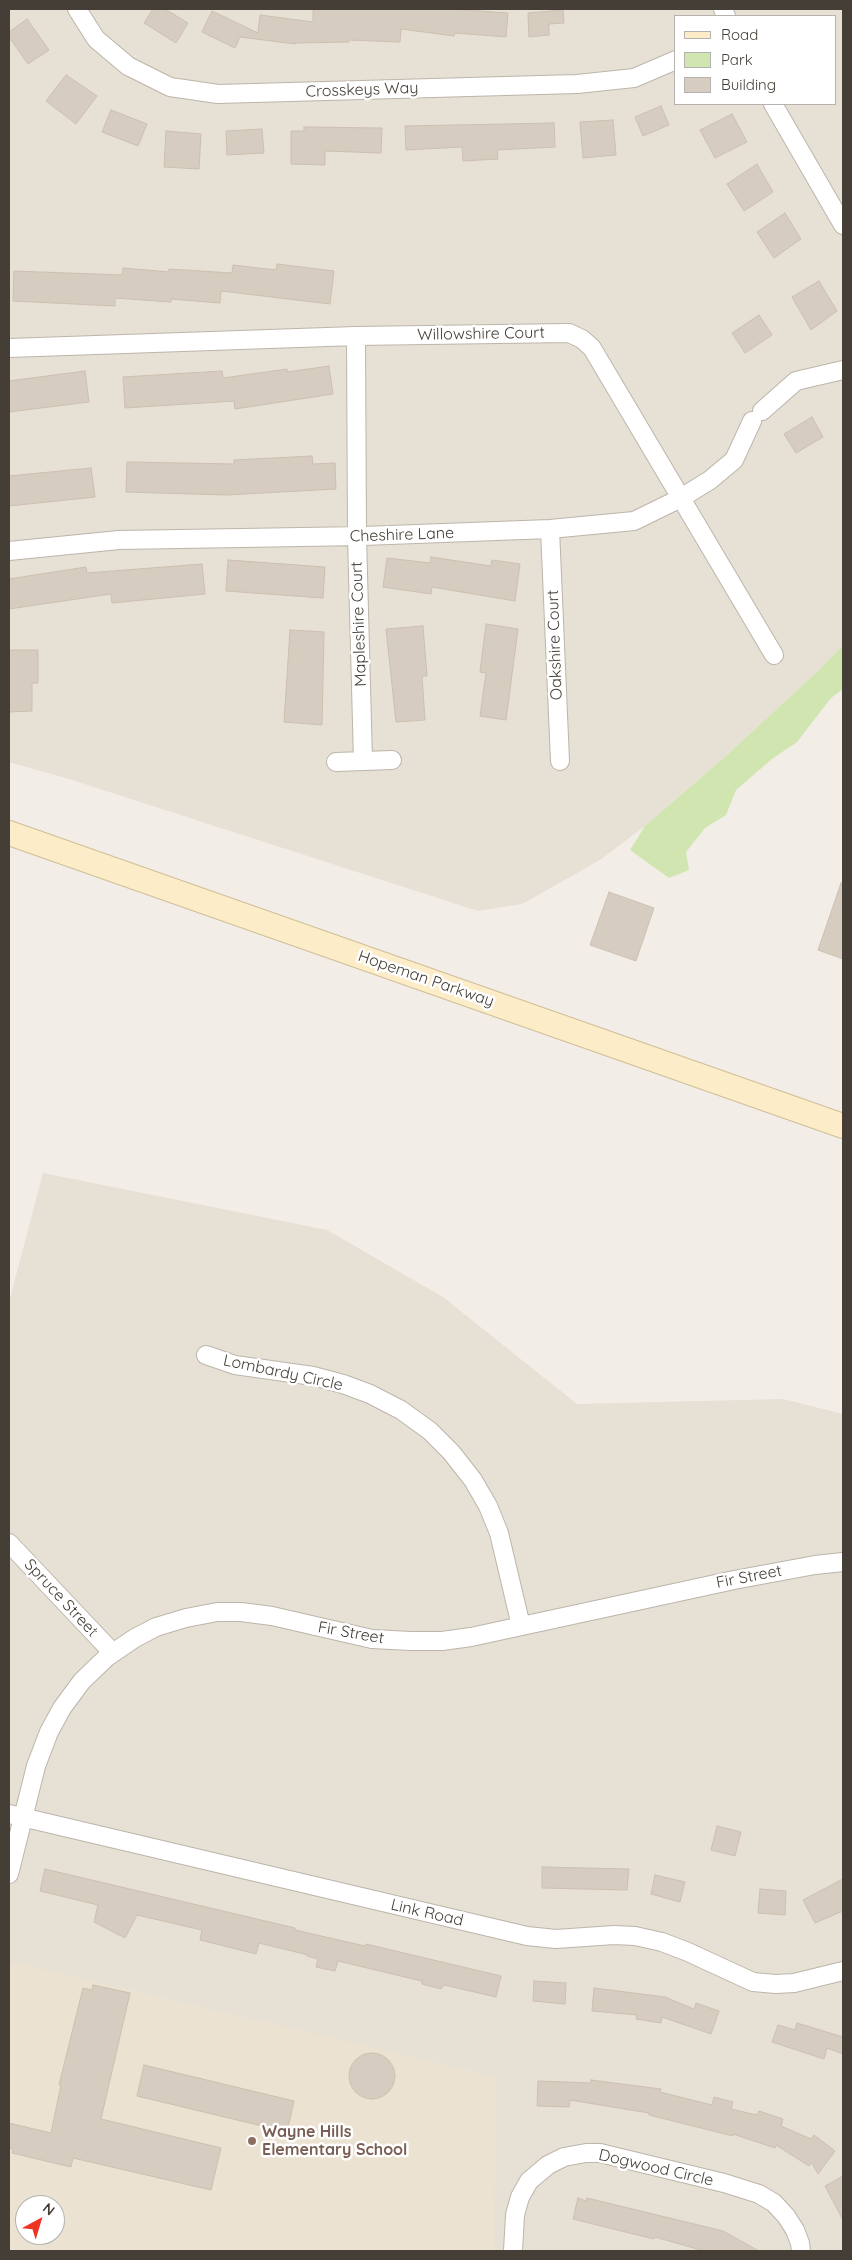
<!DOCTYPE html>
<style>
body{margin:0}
#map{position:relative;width:852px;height:2260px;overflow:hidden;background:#f2eee7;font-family:Quicksand,sans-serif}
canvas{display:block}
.frame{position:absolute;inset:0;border:10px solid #453e36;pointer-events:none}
.legend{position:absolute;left:674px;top:15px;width:162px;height:90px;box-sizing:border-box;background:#fff;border:1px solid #b5b2af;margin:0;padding:6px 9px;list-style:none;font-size:15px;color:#453e36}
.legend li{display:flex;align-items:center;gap:10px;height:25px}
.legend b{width:25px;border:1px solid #b5b2af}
.north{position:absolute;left:15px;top:2195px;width:50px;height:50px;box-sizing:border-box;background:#fff;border:1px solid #b5b2af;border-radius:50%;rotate:39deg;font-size:14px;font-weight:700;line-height:20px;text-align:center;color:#453e36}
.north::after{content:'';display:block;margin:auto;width:18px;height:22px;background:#ef3321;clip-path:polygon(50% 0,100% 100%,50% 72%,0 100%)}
</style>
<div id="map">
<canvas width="852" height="2260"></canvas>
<div class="frame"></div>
<ul class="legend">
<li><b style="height:6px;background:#fcecc7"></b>Road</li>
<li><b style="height:14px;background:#d1e5b1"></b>Park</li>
<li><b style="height:14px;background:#d6ccbf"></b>Building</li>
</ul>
<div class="north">N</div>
</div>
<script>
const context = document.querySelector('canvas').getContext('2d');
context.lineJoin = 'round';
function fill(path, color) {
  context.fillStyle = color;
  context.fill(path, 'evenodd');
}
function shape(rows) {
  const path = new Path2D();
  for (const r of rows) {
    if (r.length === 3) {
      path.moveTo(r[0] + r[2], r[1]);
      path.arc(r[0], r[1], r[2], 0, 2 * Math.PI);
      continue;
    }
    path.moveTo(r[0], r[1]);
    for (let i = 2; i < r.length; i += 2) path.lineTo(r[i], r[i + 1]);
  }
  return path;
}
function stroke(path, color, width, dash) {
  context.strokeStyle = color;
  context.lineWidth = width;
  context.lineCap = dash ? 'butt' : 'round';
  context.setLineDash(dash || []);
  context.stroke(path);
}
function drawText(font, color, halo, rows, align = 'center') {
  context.font = font + ' Quicksand,sans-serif';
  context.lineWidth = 5;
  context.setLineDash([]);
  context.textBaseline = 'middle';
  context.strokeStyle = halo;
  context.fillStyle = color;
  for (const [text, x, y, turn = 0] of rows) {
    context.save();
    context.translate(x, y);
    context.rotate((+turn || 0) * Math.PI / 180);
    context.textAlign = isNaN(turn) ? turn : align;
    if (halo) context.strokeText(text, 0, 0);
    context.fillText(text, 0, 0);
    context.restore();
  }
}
const residential = shape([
 [9,9,843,9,843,645,820,669,727,755,645,826,600,860,522,904,478,911,69,779,9,762],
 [676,16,836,16,836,104,676,104],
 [43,1173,327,1230,443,1297,577,1404,783,1399,843,1414,843,2251,9,2251,9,1302],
 [25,2205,55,2205,55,2235,25,2235]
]);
const education = shape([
 [9,1961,497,2077,494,2251,9,2251],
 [25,2205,55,2205,55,2235,25,2235]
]);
const green = shape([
 [843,645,843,689,831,698,797,742,772,759,736,790,726,815,705,828,686,852,689,870,669,878,630,850,645,826,727,755,820,669]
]);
const building = shape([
 [153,9,165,9,188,23,176,43,144,23,153,9],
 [313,9,452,9,508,13,506,37,455,33,454,36,401,29,400,42,349,40,349,42,296,43,295,44,240,37,235,48,202,32,212,11,258,33,260,15,313,22,313,9],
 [563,10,564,23,549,24,549,35,529,37,528,13,563,10],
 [27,19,49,50,28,64,9,37,9,32,27,19],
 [66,75,97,96,76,124,46,101,66,75],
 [661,106,669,125,643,136,635,117,661,106],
 [111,110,147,124,138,146,102,132,111,110],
 [732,114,747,142,715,158,700,130,732,114],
 [613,120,616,155,583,158,580,122,613,120],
 [554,123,555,147,497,150,498,159,463,161,462,147,406,150,405,126,554,123],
 [304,127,382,128,381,153,325,151,325,165,291,164,291,131,304,131,304,127],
 [262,129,264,153,227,155,226,131,262,129],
 [166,131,201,134,199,169,164,167,166,131],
 [757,164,773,192,744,211,727,184,757,164],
 [785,213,801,239,774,258,757,232,785,213],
 [277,264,334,271,330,304,221,291,220,303,171,299,171,302,115,298,115,306,13,301,14,271,122,275,123,268,169,272,169,269,232,273,233,265,276,270,277,264],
 [819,281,837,311,811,330,792,297,819,281],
 [759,315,772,335,745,353,732,333,759,315],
 [329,366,333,394,235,409,234,401,125,408,123,377,222,371,223,378,287,369,287,372,329,366],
 [85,371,89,402,9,412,9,381,85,371],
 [812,417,823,437,796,453,784,434,812,417],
 [312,456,313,464,335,463,336,489,226,495,126,492,127,462,234,464,234,460,312,456],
 [91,468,95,497,9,506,9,476,91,468],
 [431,557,491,566,492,560,520,564,515,601,432,587,431,594,383,587,387,558,430,563,431,557],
 [228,560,325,567,323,598,226,591,228,560],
 [202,564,205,594,112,603,111,594,9,609,9,579,86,567,87,573,202,564],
 [486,624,518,629,506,720,480,716,486,673,480,672,486,624],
 [423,626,427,676,422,676,425,720,396,722,386,629,423,626],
 [290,630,324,632,322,725,284,722,290,630],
 [9,650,38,650,38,683,32,683,32,711,9,712,9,650],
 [841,883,843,883,843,959,818,950,841,883],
 [609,892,654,908,636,961,590,945,609,892],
 [717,1826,741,1832,735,1856,711,1850,717,1826],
 [542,1867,629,1869,627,1890,542,1888,542,1867],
 [45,1869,295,1928,295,1930,365,1946,366,1944,501,1976,496,1997,444,1985,441,1989,422,1984,422,1981,338,1961,335,1971,316,1967,318,1959,307,1956,308,1955,259,1943,256,1954,200,1940,202,1930,137,1915,125,1938,94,1922,98,1905,40,1891,45,1869],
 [655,1875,685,1882,680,1902,651,1894,655,1875],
 [843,1879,843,1911,815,1923,803,1900,843,1879],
 [760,1889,786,1891,785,1915,758,1913,760,1889],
 [534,1981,566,1983,565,2004,533,2001,534,1981],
 [93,1985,130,1993,101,2119,221,2148,211,2190,73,2158,71,2167,12,2153,13,2149,9,2148,9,2123,51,2133,61,2085,59,2085,83,1988,92,1990,93,1985],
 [594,1988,665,1997,694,2009,696,2003,719,2011,711,2034,662,2017,661,2023,636,2019,637,2015,592,2011,594,1988],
 [797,2023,843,2037,843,2054,827,2048,824,2059,772,2042,778,2025,795,2030,797,2023],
 [372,2076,23],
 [144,2065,294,2101,287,2132,137,2096,144,2065],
 [591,2080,661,2089,660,2092,712,2105,714,2097,733,2102,731,2109,757,2115,759,2111,783,2119,781,2126,811,2139,814,2135,835,2151,818,2174,812,2163,809,2166,776,2145,775,2148,733,2134,733,2136,649,2115,649,2113,570,2100,569,2107,537,2106,538,2081,591,2083,591,2080],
 [843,2176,843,2220,825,2186,843,2176],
 [578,2198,586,2201,587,2198,723,2231,759,2251,704,2251,655,2237,654,2239,573,2219,578,2198]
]);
const street = shape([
 [77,9,96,39,128,66,170,87,218,94,577,84,634,78,676,60],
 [723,9,726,16],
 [773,104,843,225],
 [356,336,357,536,363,761],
 [9,348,356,336,569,333,582,339,592,348,774,655],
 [762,411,796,381,843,370],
 [550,529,560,761],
 [9,551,119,540,363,536,550,529,634,521,681,498,710,480,734,460,752,421],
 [336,762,392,760],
 [206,1355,235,1365,313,1376,343,1384,370,1394,401,1410,430,1431,451,1452,473,1480,488,1506,499,1533,521,1626],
 [9,1543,113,1653],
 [9,1814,527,1936,556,1939,614,1935,635,1936,662,1942,688,1952,753,1982,776,1984,794,1983,843,1971],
 [9,1874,36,1766,49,1732,62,1708,82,1681,107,1657,135,1638,156,1627,186,1618,217,1612,241,1612,272,1616,372,1639,411,1641,442,1641,471,1637,734,1580,815,1565,843,1562],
 [513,2251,515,2215,520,2197,529,2181,548,2165,564,2157,586,2153,600,2153,724,2183,759,2194,774,2203,786,2216,795,2230,800,2243,801,2251]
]);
const secondary = shape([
 [9,833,843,1126]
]);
const markers = [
 [252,2141,5,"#8d6e63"]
];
const streetNames = [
 ["Crosskeys Way",362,90,-2],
 ["Willowshire Court",481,334,-1],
 ["Cheshire Lane",402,535,-2],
 ["Mapleshire Court",359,624,-92],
 ["Oakshire Court",555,645,-92],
 ["Hopeman Parkway",426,979,19],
 ["Lombardy Circle",283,1373,12],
 ["Fir Street",749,1577,-11],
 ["Spruce Street",61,1598,47],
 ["Fir Street",351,1633,10],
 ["Link Road",427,1913,13],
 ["Dogwood Circle",656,2168,13]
];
const educationNames = [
 ["Wayne Hills",262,2132],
 ["Elementary School",262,2150]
];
fill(residential, '#e6e0d5');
fill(education, '#ebe2d1');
fill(green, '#d1e5b1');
fill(building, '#d6ccbf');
stroke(building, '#cec0b0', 1);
stroke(street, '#bdb5aa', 20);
stroke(secondary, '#d0be98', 26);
stroke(street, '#fff', 18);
stroke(secondary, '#fcecc7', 24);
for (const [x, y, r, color] of markers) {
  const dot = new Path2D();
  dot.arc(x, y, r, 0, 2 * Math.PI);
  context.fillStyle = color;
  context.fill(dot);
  stroke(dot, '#fff', 2);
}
drawText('16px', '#453e36', '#fff', streetNames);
drawText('bold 16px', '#785e54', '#fff', educationNames, 'left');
</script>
